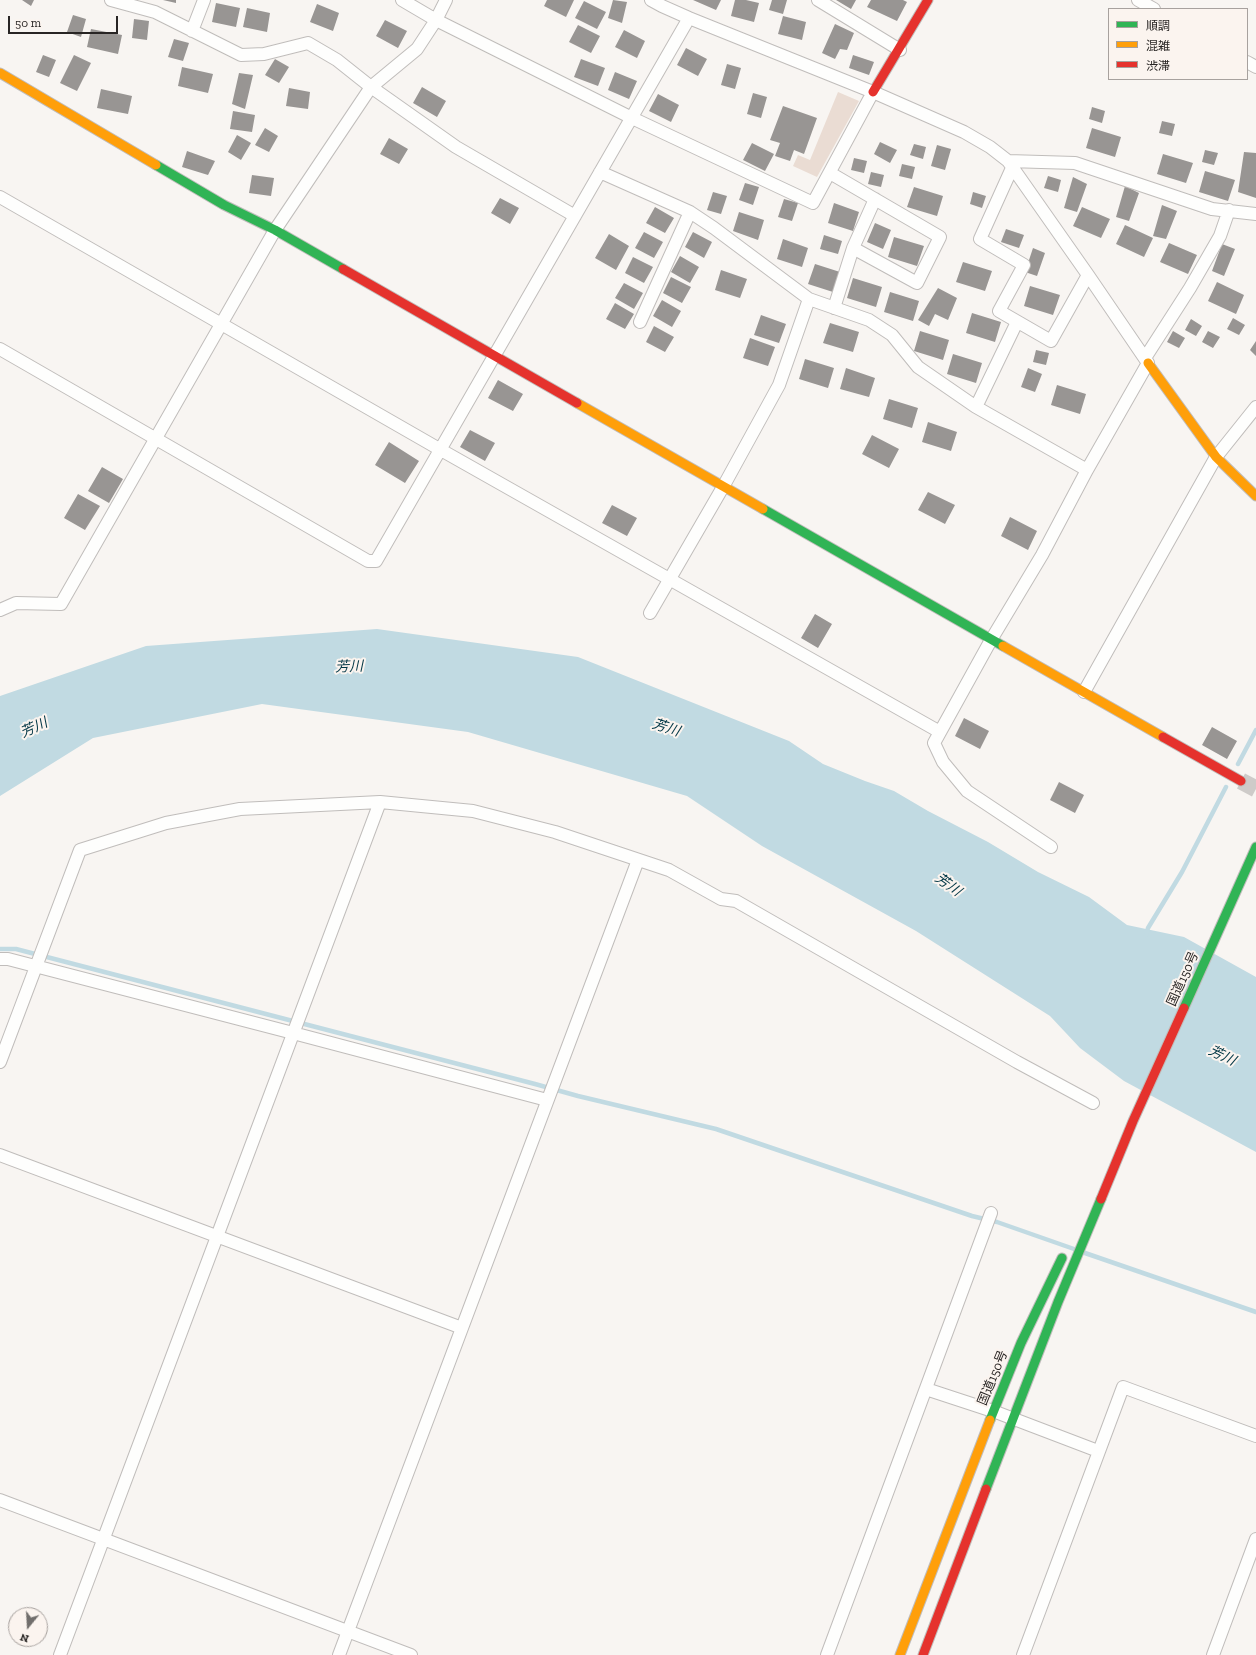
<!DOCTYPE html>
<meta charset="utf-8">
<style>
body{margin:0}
#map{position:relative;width:1256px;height:1655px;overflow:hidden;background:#f8f5f2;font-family:"Zilla Slab","Noto Sans JP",serif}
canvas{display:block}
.legend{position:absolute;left:1108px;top:8px;width:140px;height:72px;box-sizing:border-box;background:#fbf4ef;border:1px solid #a7a19e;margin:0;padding:5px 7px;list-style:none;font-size:12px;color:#282524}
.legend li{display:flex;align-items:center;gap:8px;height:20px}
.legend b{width:20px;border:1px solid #a7a19e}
.north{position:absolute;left:8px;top:1607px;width:40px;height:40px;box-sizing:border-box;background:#fbf4ef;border:1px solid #a7a19e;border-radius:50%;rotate:198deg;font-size:11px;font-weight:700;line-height:16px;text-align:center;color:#282524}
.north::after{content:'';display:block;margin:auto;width:14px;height:18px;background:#716e6c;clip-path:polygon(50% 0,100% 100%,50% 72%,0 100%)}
.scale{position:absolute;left:8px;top:16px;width:110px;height:18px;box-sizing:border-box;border:2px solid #282524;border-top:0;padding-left:5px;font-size:12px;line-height:14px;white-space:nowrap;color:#282524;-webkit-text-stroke:3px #fbf4ef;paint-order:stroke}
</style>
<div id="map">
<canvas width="1256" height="1655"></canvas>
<ul class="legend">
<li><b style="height:5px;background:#30b455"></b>順調</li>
<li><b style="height:5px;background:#ff9f0a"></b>混雑</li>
<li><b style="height:5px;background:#e5322d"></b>渋滞</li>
</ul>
<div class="north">N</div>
<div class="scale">50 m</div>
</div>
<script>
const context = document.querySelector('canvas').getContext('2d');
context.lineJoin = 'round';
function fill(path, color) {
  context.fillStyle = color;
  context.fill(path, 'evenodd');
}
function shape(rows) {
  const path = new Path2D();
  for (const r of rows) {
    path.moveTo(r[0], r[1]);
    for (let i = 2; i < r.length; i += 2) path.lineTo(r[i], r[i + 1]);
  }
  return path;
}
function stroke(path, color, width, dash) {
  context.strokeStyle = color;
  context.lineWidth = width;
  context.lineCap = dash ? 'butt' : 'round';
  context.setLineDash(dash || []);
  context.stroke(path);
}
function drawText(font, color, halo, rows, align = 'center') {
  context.font = font + ' "Zilla Slab","Noto Sans JP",serif';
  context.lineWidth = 4;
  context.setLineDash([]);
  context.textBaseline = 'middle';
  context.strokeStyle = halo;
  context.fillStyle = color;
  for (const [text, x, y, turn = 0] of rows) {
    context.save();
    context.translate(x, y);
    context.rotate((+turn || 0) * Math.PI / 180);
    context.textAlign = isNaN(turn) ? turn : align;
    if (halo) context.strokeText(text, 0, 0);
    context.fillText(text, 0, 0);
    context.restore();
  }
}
const green = shape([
 [838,92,859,101,817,177,793,166,798,155,810,160]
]);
const water = shape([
 [377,629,578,657,789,741,823,764,865,781,894,791,928,811,988,842,1038,872,1089,897,1127,925,1184,937,1256,977,1256,1152,1124,1081,1080,1048,1050,1016,916,931,762,846,687,796,468,732,262,704,93,738,0,796,0,696,146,646]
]);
const stream = shape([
 [1238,764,1256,730],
 [1146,935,1148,928,1182,872,1226,787],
 [0,949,16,949,535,1084,578,1096,716,1129,972,1216,997,1222,1074,1249],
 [1085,1253,1256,1312]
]);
const building = shape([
 [22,0,34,0,31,6],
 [163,0,176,0,176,3],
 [547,0,574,0,566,17,544,6],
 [613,0,627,2,622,23,608,18],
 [693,0,721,0,716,10],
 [735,0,746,0,759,3,754,22,731,16],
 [772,0,787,0,783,14,769,10],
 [836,0,856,0,851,9],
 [871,0,903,0,907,2,897,21,867,7],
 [584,1,606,12,597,29,575,18],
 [216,3,240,8,236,27,212,22],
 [317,4,339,13,333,31,310,22],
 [247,8,270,13,267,32,243,27],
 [73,15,86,19,81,37,67,32],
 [783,16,806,22,802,40,778,34],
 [134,19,149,21,147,40,132,38],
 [385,20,407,31,398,48,376,36],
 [835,24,854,33,847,50,840,49,835,59,822,53],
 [578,25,600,36,591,53,569,42],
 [91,29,122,35,118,54,87,47],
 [624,30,645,41,637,58,615,47],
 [174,39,189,43,183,61,168,57],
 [686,48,707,59,698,76,677,65],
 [43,55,56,60,49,77,36,72],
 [74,55,91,63,77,91,60,83],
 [853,55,874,62,869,75,849,68],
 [275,59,289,67,279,83,265,75],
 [581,59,605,68,598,86,574,77],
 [727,64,741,68,735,89,721,85],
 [182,67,213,74,208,93,178,86],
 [615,72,637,81,629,99,608,90],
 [239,73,253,75,245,109,232,104],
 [422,87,446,101,437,117,413,103],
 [289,88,310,92,308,109,286,106],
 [101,89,132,96,128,114,97,108],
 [753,93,767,97,761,118,747,114],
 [658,94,679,105,671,122,649,111],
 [783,106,817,118,804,154,794,150,790,161,775,156,780,143,770,140],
 [1092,107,1105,111,1102,123,1089,119],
 [233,111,255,115,252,132,230,129],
 [1162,121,1175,124,1172,136,1159,133],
 [265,128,278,136,269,152,255,145],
 [1092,128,1121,137,1115,157,1086,148],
 [237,135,251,143,241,160,228,152],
 [389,138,408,149,399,164,380,154],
 [880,142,897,150,890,163,874,154],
 [752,143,774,154,765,171,743,160],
 [914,144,926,147,923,159,910,155],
 [937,145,951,149,945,170,931,166],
 [1205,150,1218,153,1214,165,1202,162],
 [187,151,215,161,208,175,182,167],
 [1244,152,1256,153,1256,198,1238,192],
 [1163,154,1193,163,1186,183,1157,174],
 [854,158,867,161,864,173,851,170],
 [902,164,915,167,912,179,899,176],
 [1205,171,1235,180,1228,201,1199,192],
 [871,172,884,175,881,187,868,184],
 [252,175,274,178,271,196,249,193],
 [1048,176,1061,180,1058,192,1044,188],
 [1073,177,1087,184,1077,212,1064,208],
 [745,183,759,187,753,205,739,200],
 [1125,186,1139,193,1129,221,1116,217],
 [914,187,943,196,937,216,907,207],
 [713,192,727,196,721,214,707,210],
 [973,192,986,196,982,208,970,204],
 [500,198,519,208,510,224,491,213],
 [784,199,798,203,792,221,778,217],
 [834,203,859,212,853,231,828,223],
 [1162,205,1177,211,1166,239,1153,236],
 [655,207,674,218,665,233,646,223],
 [1082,207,1110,219,1101,238,1073,226],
 [739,212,764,220,758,240,733,231],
 [875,223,891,230,883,249,867,242],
 [1125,225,1153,238,1144,257,1116,244],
 [1006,229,1024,235,1019,248,1001,242],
 [644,232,663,242,654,258,635,248],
 [693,232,712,242,704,258,685,247],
 [609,234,629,246,616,270,595,258],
 [824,235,842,241,838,254,820,249],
 [894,237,924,246,917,266,888,257],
 [783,239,808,248,802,267,777,259],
 [1169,243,1197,255,1188,274,1160,262],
 [1222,244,1235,249,1224,276,1212,271],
 [1033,248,1045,253,1037,276,1025,272],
 [680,256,699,267,690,283,671,272],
 [633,257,653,267,644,283,625,273],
 [963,262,992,271,985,291,956,282],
 [815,264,840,272,833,292,808,284],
 [721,270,747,279,740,298,715,290],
 [671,277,691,287,682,303,663,293],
 [853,278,882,287,876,307,847,298],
 [1217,282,1244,295,1236,314,1208,301],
 [624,283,643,293,634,309,615,298],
 [1030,286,1060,295,1053,315,1024,306],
 [938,288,957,298,948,320,935,314,929,326,918,320],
 [890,292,919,301,913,321,884,312],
 [662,300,681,311,672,327,653,316],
 [615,303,634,314,625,329,606,319],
 [972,313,1001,322,995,342,966,333],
 [761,315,786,324,779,343,754,335],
 [1233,318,1245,325,1239,335,1227,329],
 [1191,319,1202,326,1196,336,1185,330],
 [830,323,859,332,853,352,823,343],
 [654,326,674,337,665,352,646,342],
 [920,331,949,340,943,360,914,351],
 [1173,331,1185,338,1179,348,1167,342],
 [1208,331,1220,337,1213,348,1202,342],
 [750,338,775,347,768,366,743,358],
 [1256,341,1256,356,1250,350],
 [1036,350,1049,353,1046,365,1033,362],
 [953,354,982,363,976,383,947,374],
 [805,359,834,368,828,388,799,379],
 [846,368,875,378,869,397,840,389],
 [1028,368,1042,374,1035,392,1021,387],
 [498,380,523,394,513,411,488,398],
 [1057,385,1086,394,1080,414,1051,405],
 [889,399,918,408,912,428,883,419],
 [928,422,957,432,951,451,922,442],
 [470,430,495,443,485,461,460,447],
 [872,435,899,449,889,468,862,454],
 [389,442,419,461,405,483,375,465],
 [102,467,123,479,109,503,88,491],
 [928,492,955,505,945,524,918,510],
 [78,494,100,506,85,530,64,518],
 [612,505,637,518,627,536,602,523],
 [1010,517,1037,531,1028,550,1001,536],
 [815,614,832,624,818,648,801,638],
 [964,718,989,731,980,749,955,736],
 [1212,727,1237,741,1227,759,1202,745],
 [1059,782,1084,795,1075,813,1050,800]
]);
const secondaryTunnel = shape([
 [1241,781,1256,789]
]);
const street = shape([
 [111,0,155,12,241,55,264,54,308,43,337,60,371,87,456,147,575,216],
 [402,0,436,20,632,118,813,203,873,92],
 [651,0,662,6,689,18,873,92,964,132,990,147,1008,161,1088,275,1148,363,1087,470,1042,555,991,640,934,743,943,762,967,791,1051,847],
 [818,0,900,50],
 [1138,0,1154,9],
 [192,31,204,0],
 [1247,62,1256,67],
 [1008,161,1075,163,1212,209,1256,214],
 [1012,168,980,239,1024,265,999,311,1051,341,1088,275],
 [600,172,690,212,714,228,809,299,869,320,892,335,918,367,976,407,1087,470],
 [830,173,940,237,917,283,853,248],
 [0,197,441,450,940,732],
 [834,308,853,248,875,199],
 [640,322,690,212],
 [0,349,368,561,376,561,689,18],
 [1145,358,1190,288,1220,236,1229,210],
 [976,407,1017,322],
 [0,610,16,603,61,604,275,230,371,87,417,49,436,20,446,0],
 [650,613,723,487,779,385,809,299],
 [1084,692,1216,457,1256,407],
 [0,959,8,959,293,1033,547,1100],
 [0,1062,80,850,166,823,240,809,380,802,473,811,555,832,669,870,721,899,736,901,1017,1062,1093,1103],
 [0,1155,462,1328],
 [926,1389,993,1411,1098,1451],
 [0,1500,411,1655],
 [60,1655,380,802],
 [339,1655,638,860],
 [827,1655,991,1213],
 [1023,1655,1123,1387,1256,1436],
 [1213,1655,1256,1539]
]);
const fast = shape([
 [156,165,224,205,275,230,343,269],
 [763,509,1003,646],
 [1184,1008,1256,847],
 [990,1420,1021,1343,1062,1258],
 [986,1489,1058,1302,1101,1199]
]);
const slow = shape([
 [0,73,156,165],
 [1148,363,1216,457,1256,496],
 [577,403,763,509],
 [1003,646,1163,737],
 [900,1655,990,1420]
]);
const jam = shape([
 [873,92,928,0],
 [343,269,577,403],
 [1163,737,1241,781],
 [1101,1199,1133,1121,1184,1008],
 [923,1655,986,1489]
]);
const streetNames = [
 ["国道150号",1183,979,-66],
 ["国道150号",993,1378,-68]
];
const waterNames = [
 ["芳川",349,667,-2],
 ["芳川",34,728,-25],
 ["芳川",666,728,18],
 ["芳川",948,885,36],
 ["芳川",1222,1056,26]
];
fill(green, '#eadcd3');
fill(water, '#c1dae2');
stroke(stream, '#c1dae2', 4.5);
fill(building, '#989593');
stroke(secondaryTunnel, '#cecbc9', 17, [17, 8]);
stroke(street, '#c0bdbb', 14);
stroke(fast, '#c0bdbb', 11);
stroke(slow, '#c0bdbb', 11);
stroke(jam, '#c0bdbb', 11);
stroke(street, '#fefefd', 12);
stroke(fast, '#30b455', 9);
stroke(slow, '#ff9f0a', 9);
stroke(jam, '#e5322d', 9);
drawText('13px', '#282524', '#fbf4ef', streetNames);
drawText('italic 14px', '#003645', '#fbf4ef', waterNames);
</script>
